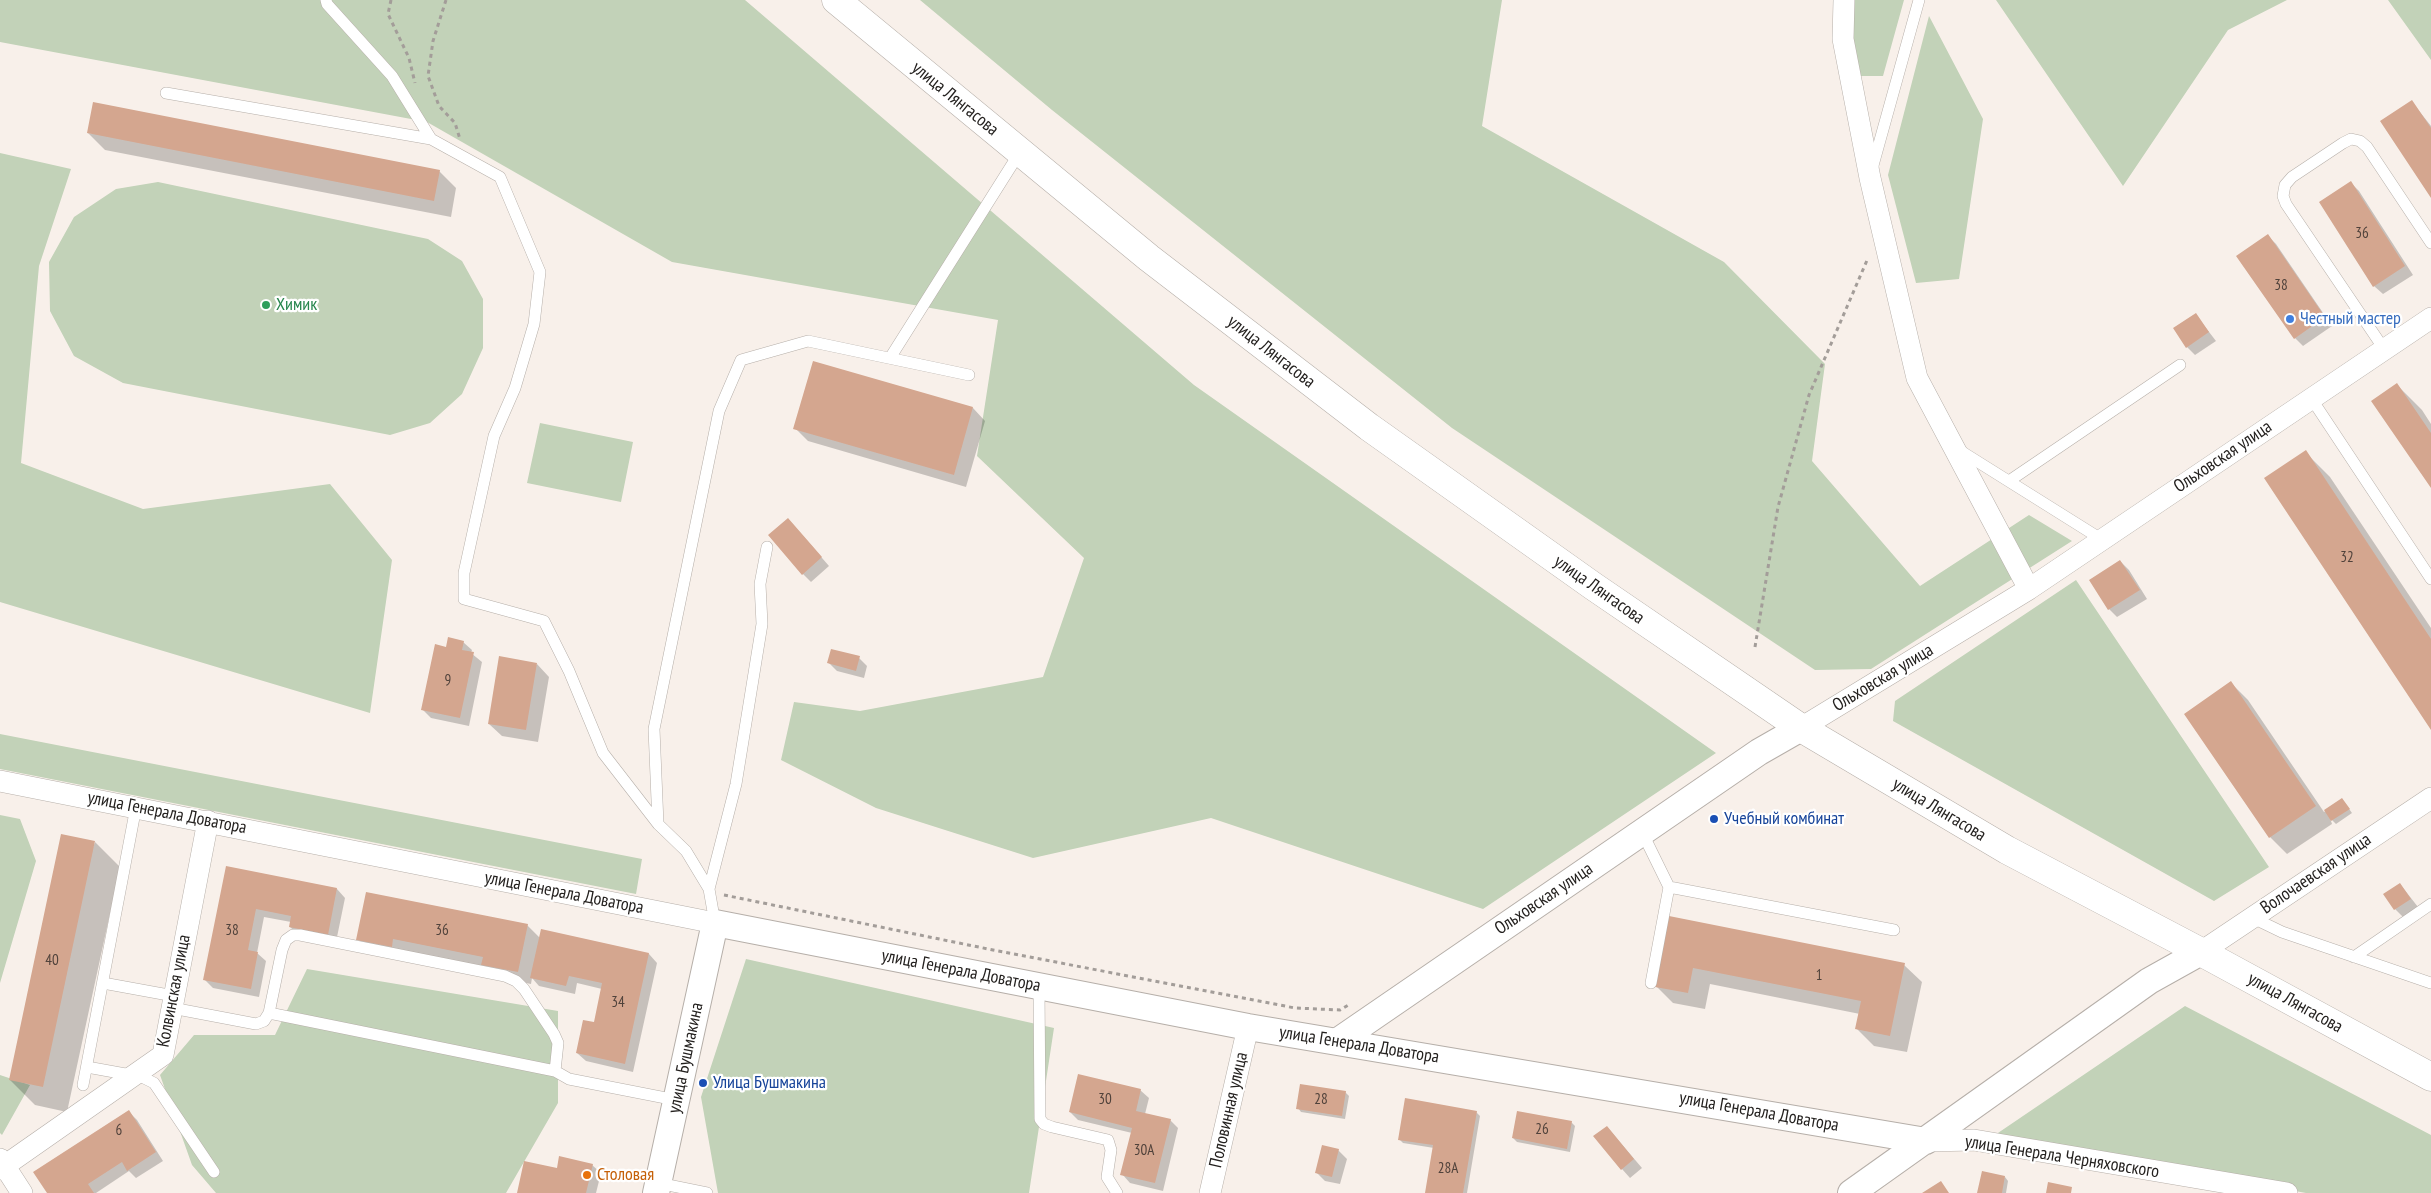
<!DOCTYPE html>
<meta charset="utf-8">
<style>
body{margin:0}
canvas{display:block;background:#f8f0ea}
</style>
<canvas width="2431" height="1193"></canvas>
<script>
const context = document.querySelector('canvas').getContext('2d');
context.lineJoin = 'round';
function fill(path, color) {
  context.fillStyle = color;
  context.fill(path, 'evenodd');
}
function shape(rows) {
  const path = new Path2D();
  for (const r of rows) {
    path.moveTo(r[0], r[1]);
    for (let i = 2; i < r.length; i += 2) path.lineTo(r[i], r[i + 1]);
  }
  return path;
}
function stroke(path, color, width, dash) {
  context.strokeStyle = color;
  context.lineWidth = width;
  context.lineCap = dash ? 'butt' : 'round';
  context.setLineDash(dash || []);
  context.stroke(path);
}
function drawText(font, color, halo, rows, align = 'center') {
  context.font = font + ' "PT Sans Narrow",sans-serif';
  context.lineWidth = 4.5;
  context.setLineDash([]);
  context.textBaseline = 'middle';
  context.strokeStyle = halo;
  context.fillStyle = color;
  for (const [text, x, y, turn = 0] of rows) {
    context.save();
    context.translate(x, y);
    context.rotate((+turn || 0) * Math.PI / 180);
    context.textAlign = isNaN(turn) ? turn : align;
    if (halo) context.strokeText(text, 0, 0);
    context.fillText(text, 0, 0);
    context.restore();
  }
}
const green = shape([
 [0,0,745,0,1194,385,1716,753,1483,909,1211,818,1033,858,876,808,781,760,794,702,860,711,1043,677,1084,558,977,456,998,320,672,262,427,122,0,42],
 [920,0,1502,0,1482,126,1724,262,1825,364,1812,461,1920,586,2029,515,2072,541,1871,669,1815,670,1452,428,1052,110],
 [1848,0,1904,0,1883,76,1860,76,1846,39],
 [1996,0,2287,0,2228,30,2123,186],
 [2388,0,2431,0,2431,60],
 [1929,16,1983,119,1959,279,1916,283,1888,175],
 [0,153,71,169,39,266,21,463,143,509,330,484,392,560,370,713,0,602],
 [158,182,428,239,462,261,483,299,483,348,462,394,430,423,390,435,123,383,74,356,50,311,49,262,74,217,116,189],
 [540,423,633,442,621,502,527,483],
 [2076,580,2269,867,2214,901,1893,721,1895,701],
 [0,734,642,859,636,894,0,769],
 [0,815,20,819,36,861,0,983],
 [746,959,1054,1028,1029,1193,718,1193,701,1097],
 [307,969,558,1011,558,1103,506,1193,216,1193,192,1165,160,1075,194,1035,275,1035],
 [2185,1006,2431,1135,2431,1193,2306,1193,1995,1135],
 [0,1075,30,1085,2,1135,0,1133]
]);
const shadow = shape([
 [2412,102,2431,126,2431,195],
 [88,133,439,171,456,188,451,217,105,150],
 [2351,183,2359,191,2413,275,2383,294,2374,286,2320,202],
 [2268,236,2276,244,2332,326,2303,346,2295,338],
 [2196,315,2216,341,2195,355,2187,347],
 [2397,385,2422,410,2431,424,2431,486],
 [973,408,985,421,966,487,808,441,795,428],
 [2305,452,2330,477,2431,628,2431,728],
 [796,528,829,566,811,582,803,574],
 [2120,561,2129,570,2147,599,2117,617,2109,609],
 [463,642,472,650,471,653,482,662,469,726,431,718,423,710,447,648],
 [859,658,867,666,864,678,837,671,828,662],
 [537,664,549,677,538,742,502,736,489,724],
 [2231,683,2248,700,2324,812,2342,799,2352,813,2336,824,2330,818,2332,824,2287,854,2270,837,2186,714],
 [95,842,120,867,67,1112,35,1105,10,1080],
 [227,867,337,889,345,898,336,942,299,935,290,927,291,922,264,917,257,953,266,961,259,997,213,988,204,979],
 [2400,884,2418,907,2403,917,2395,909],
 [1670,918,1904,965,1922,982,1907,1052,1874,1046,1857,1029,1860,1014,1710,984,1705,1009,1673,1003,1656,986],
 [527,925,540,938,542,930,649,954,657,963,633,1072,586,1061,577,1053,595,1023,602,989,577,983,575,994,539,986,532,978,531,984,371,952,358,939],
 [1140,1090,1149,1098,1145,1114,1170,1120,1178,1128,1163,1191,1130,1183,1122,1174,1132,1133,1078,1120,1070,1112],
 [1345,1092,1349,1096,1345,1119,1301,1112,1298,1108],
 [129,1112,137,1120,163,1161,136,1178,129,1171,96,1193,48,1193],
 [1476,1112,1480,1116,1467,1193,1427,1193,1434,1148,1403,1143,1399,1139],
 [1571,1122,1575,1126,1570,1152,1517,1142,1513,1138],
 [1607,1127,1642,1168,1630,1178,1622,1169],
 [1338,1150,1347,1159,1340,1184,1325,1181,1316,1172],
 [592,1165,601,1173,596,1193,519,1193],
 [2005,1177,2008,1181,2006,1193,1979,1193]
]);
const building = shape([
 [2412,100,2431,128,2431,198,2380,121],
 [93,102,440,170,434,201,87,133],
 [2351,181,2405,266,2373,287,2319,202],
 [2268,234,2325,317,2294,339,2236,256],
 [2196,313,2209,332,2186,348,2173,328],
 [813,361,973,407,954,475,793,429],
 [2397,383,2431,433,2431,488,2371,401],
 [2306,450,2431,639,2431,730,2264,478],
 [788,518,822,557,802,575,768,535],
 [2120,560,2140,590,2108,610,2089,580],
 [448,637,464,641,462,650,474,652,460,718,421,710,435,644,446,647],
 [831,649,860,656,856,671,827,663],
 [499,656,537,663,526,730,488,724],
 [2231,681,2316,806,2269,838,2184,714],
 [2342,798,2350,809,2331,821,2324,810],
 [61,834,95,841,43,1087,9,1080],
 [226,866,337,888,328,935,289,927,291,916,256,909,248,950,258,952,251,989,203,980],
 [2400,883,2411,899,2394,910,2383,894],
 [366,892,528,924,518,972,481,965,483,957,393,939,392,947,356,940],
 [1669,916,1905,963,1890,1036,1855,1029,1861,1001,1693,968,1688,993,1655,987],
 [541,929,649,953,625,1064,576,1053,583,1020,594,1022,602,983,569,976,566,986,530,978],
 [1078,1074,1141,1089,1136,1111,1171,1119,1155,1183,1120,1175,1132,1128,1069,1112],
 [1300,1084,1346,1091,1342,1116,1296,1109],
 [1405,1098,1477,1111,1463,1193,1425,1193,1433,1145,1398,1140],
 [129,1110,156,1152,127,1171,122,1162,88,1184,94,1193,47,1193,33,1172],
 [1517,1111,1572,1121,1567,1149,1512,1138],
 [1607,1126,1634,1159,1621,1170,1593,1136],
 [1322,1145,1339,1149,1332,1177,1315,1173],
 [559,1156,593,1164,586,1193,517,1193,524,1161,557,1168],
 [1982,1171,2005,1176,2002,1193,1977,1193],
 [1941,1181,1949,1193,1922,1193],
 [2048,1182,2072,1187,2071,1193,2046,1193]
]);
const path = shape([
 [391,0,388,14,409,58,415,83],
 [446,0,433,41,428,76,439,106,455,123,460,139],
 [1755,647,1778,507,1809,395,1868,258],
 [724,895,993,950,1295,1008,1340,1010,1350,1004]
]);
const service = shape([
 [326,0,327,4,392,76,431,139],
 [166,93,431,139,500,177,540,272,534,324,515,388,494,436,464,573,464,599,544,621,569,671,603,753,658,824,686,851,709,889,715,923],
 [1872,169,1919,0],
 [2384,349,2286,204,2283,196,2285,185,2292,177,2343,143,2351,139,2360,141,2367,147,2431,243],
 [890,358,1020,152],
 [2311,398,2431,579],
 [1959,450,2101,539],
 [2009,481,2180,365],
 [658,824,654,729,719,411,741,360,808,341,969,375],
 [1642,832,1669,887,1894,930],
 [709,889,736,784,762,624,760,584,767,547],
 [2251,917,2282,932,2431,983],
 [2354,957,2431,904],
 [103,983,174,996],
 [1651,983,1669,887],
 [1039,986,1040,1119,1044,1124,1052,1127,1108,1140,1111,1150,1107,1177,1117,1193],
 [172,1008,256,1024,264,1021,269,1013,282,950,286,940,293,935,300,935,505,976,516,981,524,989,554,1034,558,1043,555,1071,569,1079,676,1100],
 [269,1013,555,1071],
 [87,1067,142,1077,154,1083,214,1172],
 [83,1085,136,807],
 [658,1183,707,1193]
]);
const minor = shape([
 [1844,0,1843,39,1870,178,1917,378,2029,589],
 [1801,728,2029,589,2431,318],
 [0,781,715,923],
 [2201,952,2431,798],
 [1926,1141,1974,1140,2287,1193],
 [0,1159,22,1193],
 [0,1169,163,1055,208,821],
 [1210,1193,1248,1027]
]);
const tertiary = shape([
 [1338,1041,1759,752,1801,728],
 [656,1193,715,923,1248,1027,1926,1141],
 [1851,1193,2149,981,2201,952]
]);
const secondary = shape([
 [836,0,1149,258,1369,427,1593,586,1801,728,2007,850,2201,952,2431,1077]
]);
const markers = [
 [266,305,5,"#2e9e5b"],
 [2290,319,5,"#3f7fe0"],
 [1714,819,5,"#1a4fb4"],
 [703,1083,5,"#1a4fb4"],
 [587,1175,5,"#e8710a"]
];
const numberNames = [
 ["36",2362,234],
 ["38",2281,286],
 ["32",2347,558],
 ["9",448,681],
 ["38",232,931],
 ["36",442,931],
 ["40",52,961],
 ["1",1819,976],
 ["34",618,1003],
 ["30",1105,1100],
 ["28",1321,1100],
 ["26",1542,1130],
 ["6",119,1131],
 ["30А",1144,1151],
 ["28А",1448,1169]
];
const streetNames = [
 ["улица Лянгасова",955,99,39],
 ["улица Лянгасова",1271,352,38],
 ["Ольховская улица",2223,457,-34],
 ["улица Лянгасова",1599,590,35],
 ["Ольховская улица",1883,678,-31],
 ["улица Лянгасова",1939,810,31],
 ["улица Генерала Доватора",167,813,11],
 ["Волочаевская улица",2316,874,-34],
 ["улица Генерала Доватора",564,893,11],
 ["Ольховская улица",1544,899,-34],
 ["улица Генерала Доватора",961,971,11],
 ["Колвинская улица",174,991,-79],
 ["улица Лянгасова",2295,1003,29],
 ["улица Генерала Доватора",1359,1045,9],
 ["улица Бушмакина",686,1058,-78],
 ["Половинная улица",1229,1110,-77],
 ["улица Генерала Доватора",1759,1112,10],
 ["улица Генерала Черняховского",2062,1157,9]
];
const leisureNames = [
 ["Химик",276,305]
];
const shopNames = [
 ["Честный мастер",2300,319]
];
const transitNames = [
 ["Учебный комбинат",1724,819],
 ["Улица Бушмакина",713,1083]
];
const foodNames = [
 ["Столовая",597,1175]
];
fill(green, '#c2d2b8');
fill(shadow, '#0003');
fill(building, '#d4a68f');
stroke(service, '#b6afa9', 12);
stroke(minor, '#b6afa9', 22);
stroke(tertiary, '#b6afa9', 28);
stroke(secondary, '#b6afa9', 29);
stroke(path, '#a39d99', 3, [4, 4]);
stroke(service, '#fff', 11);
stroke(minor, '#fff', 21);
stroke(tertiary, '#fff', 26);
stroke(secondary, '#fff', 28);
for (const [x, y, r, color] of markers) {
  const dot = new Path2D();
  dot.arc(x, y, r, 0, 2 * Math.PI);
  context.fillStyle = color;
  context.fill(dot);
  stroke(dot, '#fff', 2);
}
drawText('15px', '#50423b', null, numberNames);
drawText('18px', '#24211f', '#fff', streetNames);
drawText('18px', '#27864d', '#fff', leisureNames, 'left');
drawText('18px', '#366cbe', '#fff', shopNames, 'left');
drawText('18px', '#164399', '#fff', transitNames, 'left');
drawText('18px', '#c56008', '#fff', foodNames, 'left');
</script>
